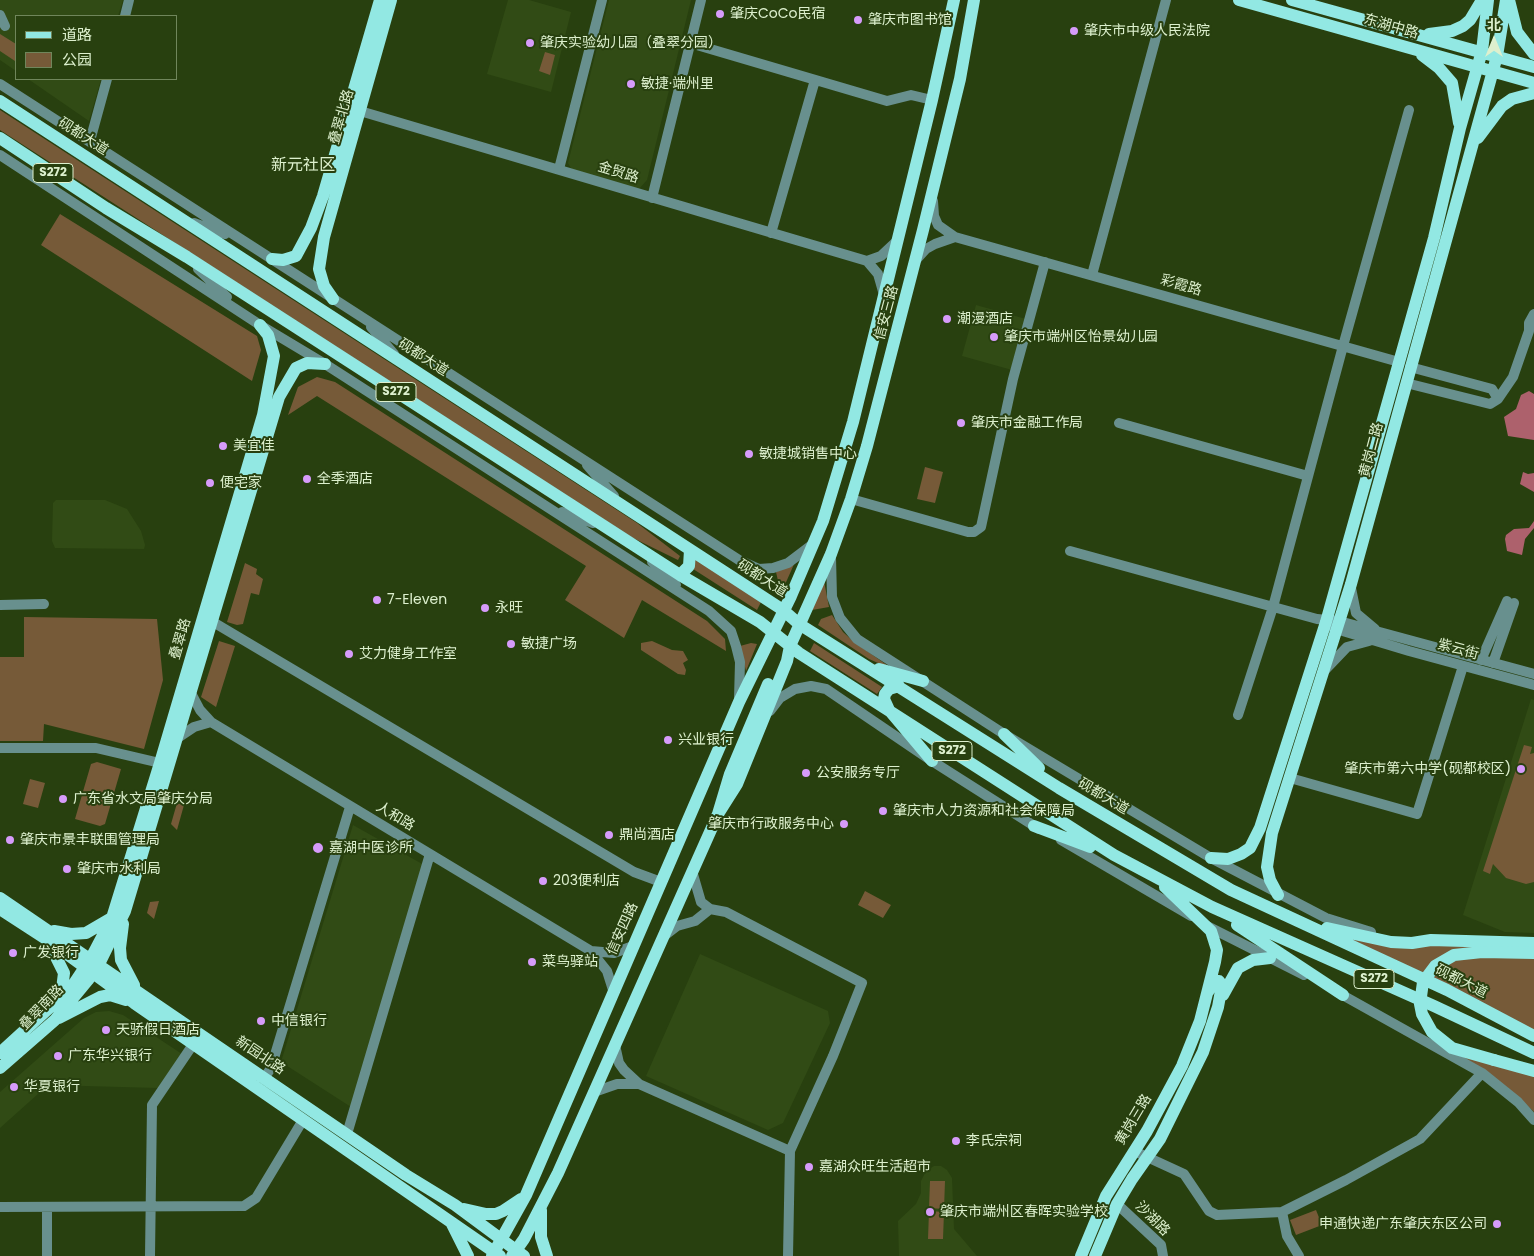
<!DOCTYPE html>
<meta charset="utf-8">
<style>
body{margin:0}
#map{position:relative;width:1534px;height:1256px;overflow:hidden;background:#28400f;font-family:Poppins,"Noto Sans SC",sans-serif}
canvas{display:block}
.legend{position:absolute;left:15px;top:15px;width:162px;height:65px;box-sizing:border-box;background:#28400f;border:1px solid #70865b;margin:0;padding:6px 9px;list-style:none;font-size:15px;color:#ddf0ce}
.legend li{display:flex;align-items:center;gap:10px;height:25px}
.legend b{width:25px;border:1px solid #70865b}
.north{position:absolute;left:1469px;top:15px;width:50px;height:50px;-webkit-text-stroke:4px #28400f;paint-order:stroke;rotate:0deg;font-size:14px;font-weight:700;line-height:20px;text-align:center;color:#ddf0ce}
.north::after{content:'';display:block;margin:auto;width:18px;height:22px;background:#ddf0ce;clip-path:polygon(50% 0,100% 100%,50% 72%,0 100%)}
</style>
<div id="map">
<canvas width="1534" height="1256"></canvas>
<ul class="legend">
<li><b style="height:6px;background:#92e8e3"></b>道路</li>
<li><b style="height:14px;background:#765a38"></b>公园</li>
</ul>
<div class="north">北</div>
</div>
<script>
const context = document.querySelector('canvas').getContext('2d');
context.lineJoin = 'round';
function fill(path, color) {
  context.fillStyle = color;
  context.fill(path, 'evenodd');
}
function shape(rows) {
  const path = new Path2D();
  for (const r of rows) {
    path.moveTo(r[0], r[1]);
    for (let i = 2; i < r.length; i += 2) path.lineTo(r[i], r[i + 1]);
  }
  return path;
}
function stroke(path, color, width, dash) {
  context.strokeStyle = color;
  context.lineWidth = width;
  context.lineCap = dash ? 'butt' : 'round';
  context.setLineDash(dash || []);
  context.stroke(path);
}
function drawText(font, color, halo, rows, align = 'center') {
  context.font = font + ' Poppins,"Noto Sans SC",sans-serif';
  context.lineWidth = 4;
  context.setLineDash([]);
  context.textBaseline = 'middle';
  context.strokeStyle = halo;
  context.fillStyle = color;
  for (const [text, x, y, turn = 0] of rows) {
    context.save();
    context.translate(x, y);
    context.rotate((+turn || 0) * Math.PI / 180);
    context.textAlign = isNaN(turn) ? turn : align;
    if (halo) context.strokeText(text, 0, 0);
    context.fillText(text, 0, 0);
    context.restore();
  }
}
const built = shape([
 [0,0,123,0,118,16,16,16,16,71,0,60],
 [508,0,529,0,571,12,551,92,487,74],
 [609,0,691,0,647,180,639,189,573,172,568,163],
 [28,79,101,79,89,121],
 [976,305,1026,319,1012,370,962,356],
 [56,500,105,500,127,509,141,531,145,545,144,549,55,548,52,541,53,503],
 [1531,699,1534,700,1534,933,1505,932,1463,915],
 [353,825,424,865,351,1107,281,1062],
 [700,954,828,1011,830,1023,783,1123,768,1130,646,1076],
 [109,1011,123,1015,182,1054,158,1088,48,1085,0,1128,0,1092,84,1018,96,1012],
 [934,1166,941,1166,947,1170,952,1178,954,1229,977,1256,899,1256,898,1221,916,1204,921,1193,921,1181,926,1171]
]);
const green = shape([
 [0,34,16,44,15,61,0,51],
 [545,52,555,55,550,75,539,71],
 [0,110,637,523,680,556,678,560,631,537,0,130],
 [60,214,257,336,261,350,252,381,41,245],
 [317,377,335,382,707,621,725,639,726,651,642,600,624,638,565,600,586,566,317,396,288,415,298,387],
 [925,467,943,472,935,503,917,499],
 [694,558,761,602,757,610,690,567],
 [795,562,783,589,779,585,776,572],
 [245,563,257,569,256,574,263,579,259,595,251,593,243,624,237,625,227,622],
 [824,581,829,607,812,610],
 [832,615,843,632,854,642,894,670,869,659,818,625,821,619],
 [24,617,157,619,163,680,144,749,44,724,43,741,0,741,0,657,24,657],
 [219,641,235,646,216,707,201,697],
 [652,641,672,650,683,651,688,660,683,663,686,670,685,675,678,674,641,650,641,643],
 [751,643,757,644,746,671,740,646],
 [814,643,882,687,877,694,810,651],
 [1524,745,1532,747,1530,754,1534,753,1534,882,1526,884,1506,878,1493,864,1490,874,1483,871],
 [97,762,121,769,105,824,100,826,75,819,91,764],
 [30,779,45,783,38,808,23,804],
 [177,803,184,805,177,830,171,824],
 [865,891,891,905,883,918,858,905],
 [159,901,154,919,147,913,150,902],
 [1346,937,1469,945,1534,958,1534,1033],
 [1453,1053,1534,1075,1534,1112,1508,1088],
 [930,1181,945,1181,944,1209,929,1208],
 [1316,1210,1322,1225,1296,1235,1290,1220],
 [929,1211,944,1212,943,1239,928,1239]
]);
const water = shape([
 [1529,391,1534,394,1534,440,1508,436,1504,417,1516,409,1521,395],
 [1523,472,1528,474,1534,473,1534,492,1520,484],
 [1534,521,1534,528,1525,539,1522,555,1507,551,1505,539,1506,535,1514,529,1529,528]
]);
const minor = shape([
 [0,15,5,26],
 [125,16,129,0],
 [690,43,887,101,911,95,932,100],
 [0,84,739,560,759,569,773,568,788,563,813,544],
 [360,111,867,261,881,256,897,241],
 [90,141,107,79],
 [0,155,260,325,325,364,709,611,731,631,736,646,740,662,739,699],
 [559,169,602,0],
 [652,198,701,0],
 [933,201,934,216,938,225,955,237,1399,362],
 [194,223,225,234],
 [771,233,815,80],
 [916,260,926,249,935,244,955,237],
 [867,261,878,274,884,295],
 [198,269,227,297],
 [1092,275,1166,0],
 [371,327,394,354],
 [1410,367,1492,389,1498,399],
 [1406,383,1490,404,1498,399,1513,377,1529,331,1529,323,1534,314],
 [1119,423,1308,476],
 [587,465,614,496],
 [851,499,968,532,974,532,981,527,1013,379,1045,262],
 [562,512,593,523],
 [1070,551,1317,619,1339,621,1534,674],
 [831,557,832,597,840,618,857,639,1004,734,1211,858,1326,918,1371,932],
 [652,562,676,585],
 [1351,588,1356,613,1375,629],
 [0,605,44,604],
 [213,622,634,872,661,882],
 [1331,626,1336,629,1409,651,1534,685],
 [1481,660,1507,601],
 [1493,663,1514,603],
 [1325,670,1347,647,1369,641],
 [191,693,200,710,211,722,591,951,607,971,613,990],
 [770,711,780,698,795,689,811,686,826,689,932,761,1039,829],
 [1238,715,1273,607,1343,346,1409,110],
 [179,737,194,727,211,722],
 [0,748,96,748,160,763],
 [1290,778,1417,814,1463,666],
 [1061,840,1191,916],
 [692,871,701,902,710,909,726,912,862,983,833,1056,790,1151,788,1256],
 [1205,925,1304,975],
 [664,936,677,926,695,921,710,909],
 [591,951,614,953,633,946],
 [1337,992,1482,1073,1518,1102,1534,1120],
 [615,1045,619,1063,624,1070,639,1084,790,1151],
 [265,1077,271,1068,350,807],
 [594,1092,617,1084,638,1084],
 [347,1134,430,854],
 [1134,1151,1184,1174,1209,1211,1217,1215,1282,1212,1346,1180,1420,1139,1482,1073],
 [1117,1204,1161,1245,1163,1256],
 [0,1207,244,1206,256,1198,303,1120],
 [1282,1212,1287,1236,1299,1256],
 [47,1256,47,1207],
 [150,1256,152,1105,194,1043]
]);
const major = shape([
 [1239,0,1534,83],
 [1292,0,1534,67],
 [1509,0,1517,32,1534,54],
 [1429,34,1452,31,1463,26,1470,20,1482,0],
 [1422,55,1439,68,1452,83,1459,123],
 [0,101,783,610,799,624,1059,788,1231,890,1447,990,1534,1036],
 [0,138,106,208,187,257,680,575,760,622,799,653,1114,855,1212,907,1434,1006,1534,1053],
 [1478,138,1502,106,1512,99,1534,93],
 [272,259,283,260,296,256,311,228,323,196,380,0],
 [333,299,324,286,319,269,324,237,391,0],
 [680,575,689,566,690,550],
 [879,669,923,681],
 [899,686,889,689,885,694,884,699,889,710,932,761],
 [1004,734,1039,768],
 [718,814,737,784,787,661,790,646,831,554,851,499,867,446,923,230,960,79,974,0],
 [1034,826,1090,847],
 [1211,858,1228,859,1241,854,1250,848,1260,828,1326,622,1434,238,1460,128,1482,51,1488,0],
 [1278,895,1270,880,1267,867,1272,833,1351,584,1497,56,1506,0],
 [0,898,406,1175,455,1205,524,1256],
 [0,909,46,939,134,1003,500,1256],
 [123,924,120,948,121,960,134,985],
 [1237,925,1343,995],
 [1327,928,1391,942,1412,943,1431,940,1534,943],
 [54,931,71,934,86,933,110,919],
 [50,945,64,973,62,989,58,999],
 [1223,995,1238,968,1253,960,1270,958],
 [59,1018,100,997,110,995,126,1000],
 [0,1053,71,988,91,958,112,918,160,763,263,415,274,356,268,335,260,325],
 [1494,1060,1534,1071],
 [0,1068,55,1020,88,980,99,964,125,911,279,397,296,368,307,363,325,364],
 [464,1209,486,1214,496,1214,503,1211,521,1199],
 [541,1210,541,1237,547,1256],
 [452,1224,468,1256],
 [492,1256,526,1195,739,702,791,596,823,521,853,422,932,100,954,0],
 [512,1256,524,1239,558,1173,718,814,730,774,768,684],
 [1081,1256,1106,1196,1147,1131,1182,1066,1200,1021,1215,962,1217,950,1211,931,1165,887],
 [1095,1256,1117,1204,1132,1179,1160,1139,1203,1052,1218,1007,1222,985,1219,981,1214,981,1208,992]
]);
const majorBridge = shape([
 [1494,1060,1452,1048,1432,1032,1422,1014,1420,1004,1423,982,1435,966,1454,955,1482,952,1534,953]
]);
const markers = [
 [720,14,5,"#d69bfa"],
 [858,20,5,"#d69bfa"],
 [1074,31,5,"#d69bfa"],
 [530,43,5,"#d69bfa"],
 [631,84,5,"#d69bfa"],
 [947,319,5,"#d69bfa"],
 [994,337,5,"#d69bfa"],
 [961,423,5,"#d69bfa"],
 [223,446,5,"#d69bfa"],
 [749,454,5,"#d69bfa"],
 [307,479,5,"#d69bfa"],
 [210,483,5,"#d69bfa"],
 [377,600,5,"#d69bfa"],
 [485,608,5,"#d69bfa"],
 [511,644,5,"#d69bfa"],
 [349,654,5,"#d69bfa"],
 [668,740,5,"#d69bfa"],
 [1521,769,5,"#d69bfa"],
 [806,773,5,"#d69bfa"],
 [63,799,5,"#d69bfa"],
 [883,811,5,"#d69bfa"],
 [844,824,5,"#d69bfa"],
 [609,835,5,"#d69bfa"],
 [10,840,5,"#d69bfa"],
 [318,848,6,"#d69bfa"],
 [67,869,5,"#d69bfa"],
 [543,881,5,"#d69bfa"],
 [13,953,5,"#d69bfa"],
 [532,962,5,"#d69bfa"],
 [261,1021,5,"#d69bfa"],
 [106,1030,5,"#d69bfa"],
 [58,1056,5,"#d69bfa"],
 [14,1087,5,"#d69bfa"],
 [956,1141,5,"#d69bfa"],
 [809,1167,5,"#d69bfa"],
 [930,1212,5,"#d69bfa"],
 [1497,1224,5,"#d69bfa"]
];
const shields = [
 [53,173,40],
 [396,392,40],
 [952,751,40],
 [1374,979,40]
];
const shieldNames = [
 ["S272",53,173],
 ["S272",396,392],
 ["S272",952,751],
 ["S272",1374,979]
];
const poiNames = [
 ["肇庆CoCo民宿",730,14],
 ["肇庆市图书馆",868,20],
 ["肇庆市中级人民法院",1084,31],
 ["肇庆实验幼儿园（叠翠分园）",540,43],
 ["敏捷·端州里",641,84],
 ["潮漫酒店",957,319],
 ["肇庆市端州区怡景幼儿园",1004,337],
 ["肇庆市金融工作局",971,423],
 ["美宜佳",233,446],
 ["敏捷城销售中心",759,454],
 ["全季酒店",317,479],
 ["便宅家",220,483],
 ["7-Eleven",387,600],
 ["永旺",495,608],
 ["敏捷广场",521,644],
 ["艾力健身工作室",359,654],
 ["兴业银行",678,740],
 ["肇庆市第六中学(砚都校区)",1511,769,"right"],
 ["公安服务专厅",816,773],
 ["广东省水文局肇庆分局",73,799],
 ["肇庆市人力资源和社会保障局",893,811],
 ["肇庆市行政服务中心",834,824,"right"],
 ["鼎尚酒店",619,835],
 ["肇庆市景丰联围管理局",20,840],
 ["嘉湖中医诊所",329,848],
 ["肇庆市水利局",77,869],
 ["203便利店",553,881],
 ["广发银行",23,953],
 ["菜鸟驿站",542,962],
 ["中信银行",271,1021],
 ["天骄假日酒店",116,1030],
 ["广东华兴银行",68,1056],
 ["华夏银行",24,1087],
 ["李氏宗祠",966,1141],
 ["嘉湖众旺生活超市",819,1167],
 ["肇庆市端州区春晖实验学校",940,1212],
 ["申通快递广东肇庆东区公司",1487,1224,"right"]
];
const streetNames = [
 ["东湖中路",1391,27,16],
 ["叠翠北路",342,117,-74],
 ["砚都大道",83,137,33],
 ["金贸路",618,173,17],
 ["彩霞路",1181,286,16],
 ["信安三路",887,313,-75],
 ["砚都大道",423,358,33],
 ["黄岗二路",1372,450,-75],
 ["砚都大道",762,579,33],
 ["叠翠路",181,639,-74],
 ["紫云街",1458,650,15],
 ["砚都大道",1103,797,31],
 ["人和路",395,817,31],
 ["信安四路",623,929,-66],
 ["砚都大道",1461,982,27],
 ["叠翠南路",42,1008,-46],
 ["新园北路",260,1056,34],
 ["黄岗三路",1134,1120,-59],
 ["沙湖路",1152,1219,45]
];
const quarterNames = [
 ["新元社区",303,166]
];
fill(built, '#314b15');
fill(green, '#765a38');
fill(water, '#ad616c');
stroke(minor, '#68908e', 10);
stroke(major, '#92e8e3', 12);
stroke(majorBridge, '#92e8e3', 12);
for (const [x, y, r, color] of markers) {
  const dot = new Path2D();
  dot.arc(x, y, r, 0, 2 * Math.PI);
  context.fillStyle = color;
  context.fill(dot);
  stroke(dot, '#28400f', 2);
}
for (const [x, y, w] of shields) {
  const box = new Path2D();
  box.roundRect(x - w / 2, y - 9.5, w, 19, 4);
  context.fillStyle = '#28400f';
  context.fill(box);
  stroke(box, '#ddf0ce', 1);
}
drawText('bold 12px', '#ddf0ce', null, shieldNames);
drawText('14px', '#ddf0ce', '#28400f', poiNames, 'left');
drawText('14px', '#ddf0ce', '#28400f', streetNames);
drawText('16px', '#ddf0ce', '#28400f', quarterNames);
</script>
